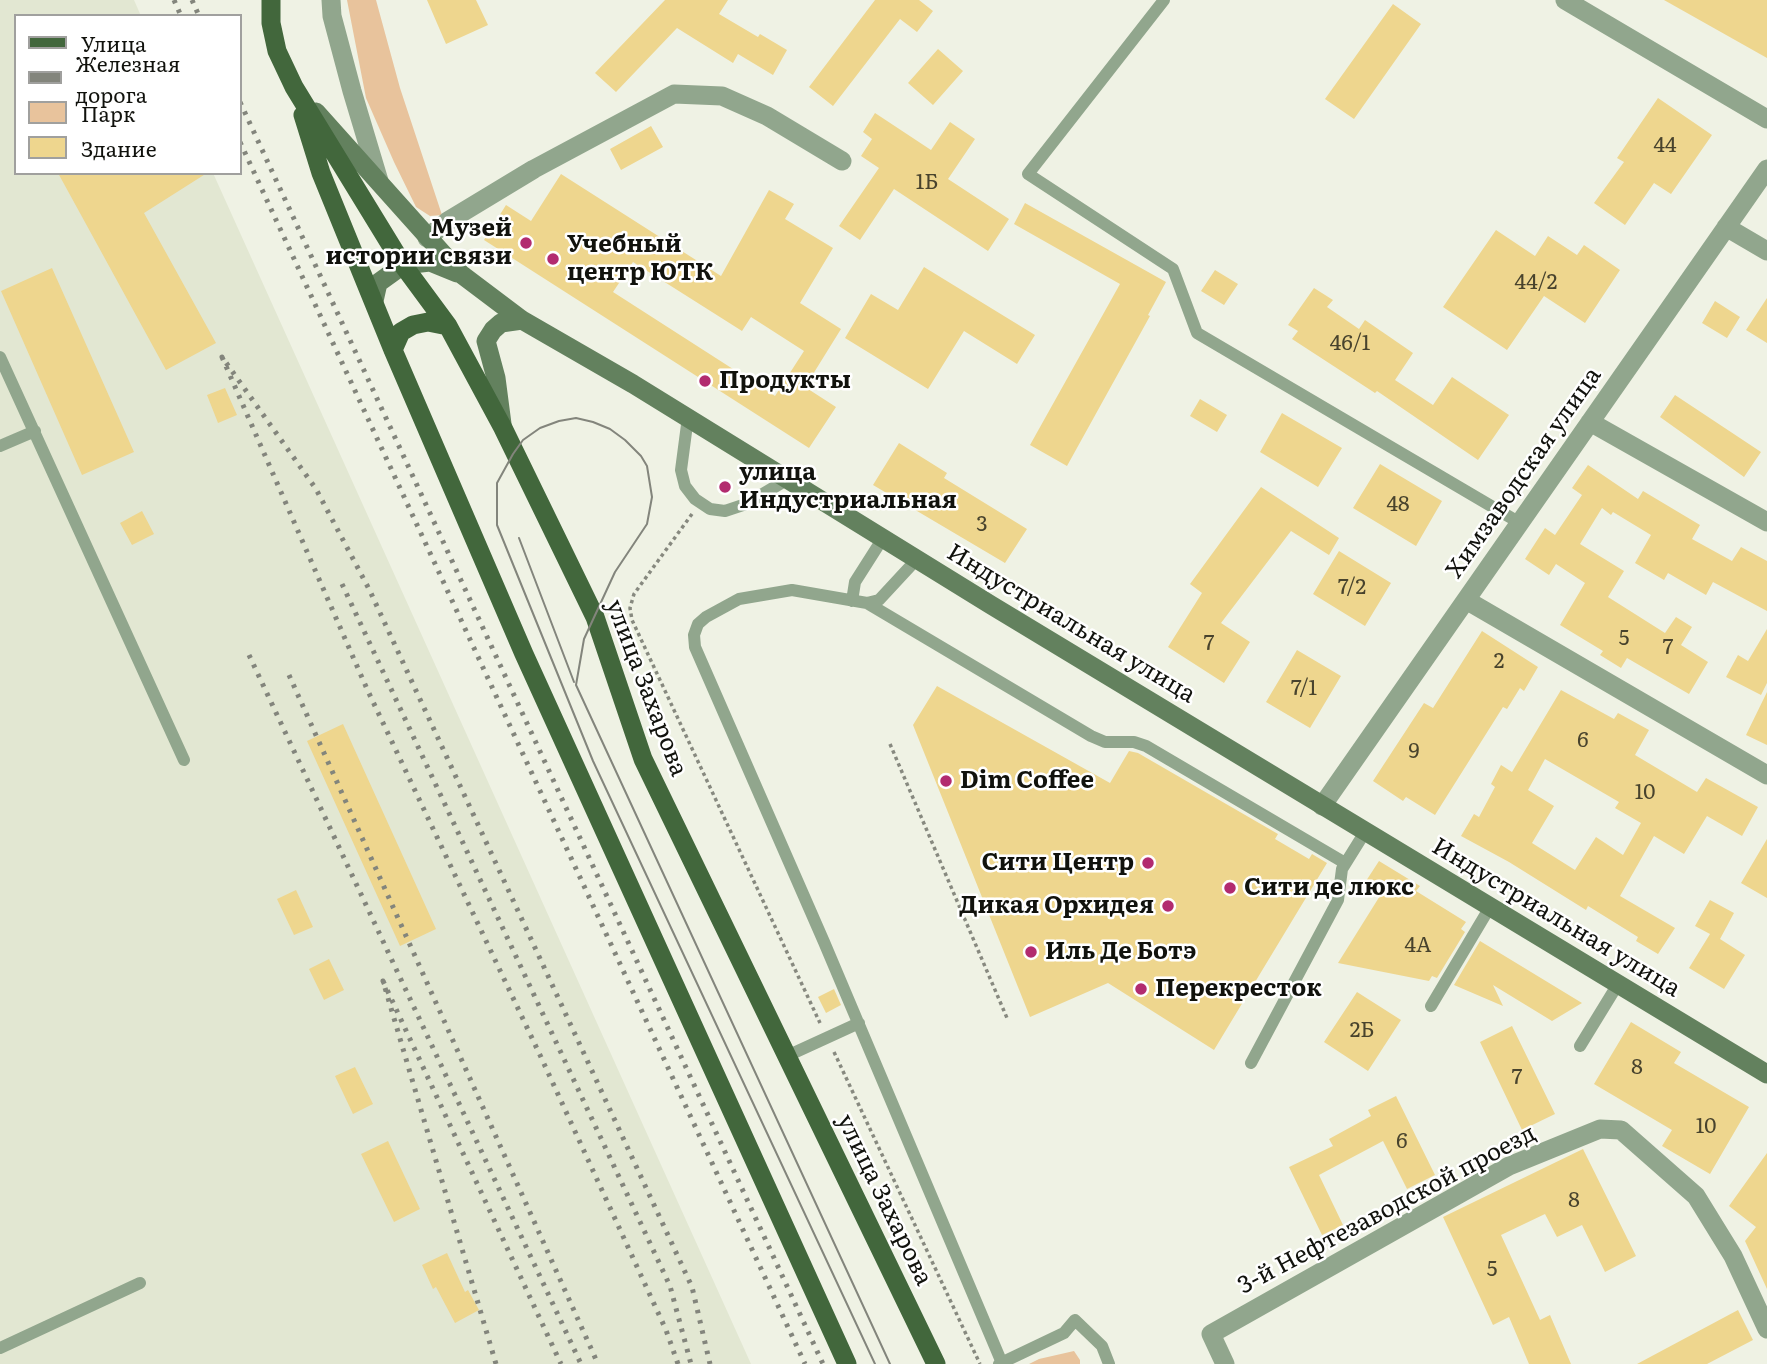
<!DOCTYPE html>
<meta charset="utf-8">
<style>
body{margin:0}
#map{position:relative;width:1767px;height:1364px;overflow:hidden;background:#eff2e4;font-family:Literata,serif}
canvas{display:block}
.legend{position:absolute;left:14px;top:14px;width:228px;height:161px;box-sizing:border-box;background:#fff;border:2px solid #a0a09e;margin:0;padding:9px 12px;list-style:none;font-size:21px;color:#11120d}
.legend li{display:flex;align-items:center;gap:14px;height:35px}
.legend b{width:35px;border:2px solid #a0a09e}
</style>
<div id="map">
<canvas width="1767" height="1364"></canvas>
<ul class="legend">
<li><b style="height:9px;background:#42673c"></b>Улица</li>
<li><b style="height:9px;background:#83857c"></b>Железная дорога</li>
<li><b style="height:19px;background:#e8c39c"></b>Парк</li>
<li><b style="height:19px;background:#eed68e"></b>Здание</li>
</ul>
</div>
<script>
const context = document.querySelector('canvas').getContext('2d');
context.lineJoin = 'round';
function fill(path, color) {
  context.fillStyle = color;
  context.fill(path, 'evenodd');
}
function shape(rows) {
  const path = new Path2D();
  for (const r of rows) {
    path.moveTo(r[0], r[1]);
    for (let i = 2; i < r.length; i += 2) path.lineTo(r[i], r[i + 1]);
  }
  return path;
}
function stroke(path, color, width, dash) {
  context.strokeStyle = color;
  context.lineWidth = width;
  context.lineCap = dash ? 'butt' : 'round';
  context.setLineDash(dash || []);
  context.stroke(path);
}
function drawText(font, color, halo, rows, align = 'center') {
  context.font = font + ' Literata,serif';
  context.lineWidth = 5;
  context.setLineDash([]);
  context.textBaseline = 'middle';
  context.strokeStyle = halo;
  context.fillStyle = color;
  for (const [text, x, y, turn = 0] of rows) {
    context.save();
    context.translate(x, y);
    context.rotate((+turn || 0) * Math.PI / 180);
    context.textAlign = isNaN(turn) ? turn : align;
    if (halo) context.strokeText(text, 0, 0);
    context.fillText(text, 0, 0);
    context.restore();
  }
}
const built = shape([
 [0,0,134,0,141,16,16,16,16,173,213,173,751,1364,0,1364]
]);
const green = shape([
 [347,0,376,0,400,88,442,215,430,216,416,207,394,162,366,98],
 [1074,1351,1080,1360,1080,1364,1029,1364,1039,1359]
]);
const building = shape([
 [427,0,476,0,488,25,446,44],
 [665,0,728,0,719,14,758,37,760,34,787,50,773,75,738,54,733,63,677,28,616,92,595,73],
 [875,0,919,0,933,11,917,32,900,19,833,106,809,87],
 [1664,0,1767,0,1767,58],
 [1393,4,1421,24,1354,119,1325,99],
 [938,49,963,71,933,105,908,83],
 [1658,98,1712,135,1671,194,1654,183,1625,225,1594,203,1624,162,1617,158],
 [875,113,931,150,950,122,975,139,948,179,1009,219,988,251,894,189,860,240,839,226,879,168,861,156,872,139,863,132],
 [651,126,663,147,621,170,610,149],
 [58,173,207,173,144,213,216,343,166,370],
 [561,174,721,276,769,190,794,204,785,219,833,248,800,303,841,329,805,387,836,407,809,448,484,240,506,205,531,221],
 [633,262,742,331,751,317,804,351,775,396,613,292],
 [1025,203,1166,282,1148,315,1150,316,1067,466,1030,445,1120,284,1014,224],
 [1496,230,1535,256,1548,236,1577,255,1584,245,1620,270,1585,323,1544,296,1507,350,1443,307],
 [924,267,1035,335,1017,364,964,331,928,389,845,338,871,294,898,310],
 [52,268,134,452,82,475,1,291],
 [1215,270,1238,284,1224,305,1201,291],
 [1314,288,1333,300,1327,307,1359,329,1365,320,1413,353,1395,380,1433,405,1452,377,1509,415,1478,460,1377,391,1375,393,1292,339,1298,331,1288,325],
 [1767,298,1767,343,1746,330],
 [1715,301,1740,317,1727,338,1702,323],
 [225,388,237,415,218,423,207,395],
 [1675,395,1761,452,1744,477,1660,417],
 [1200,399,1227,415,1217,432,1190,416],
 [1282,413,1342,448,1318,487,1260,452],
 [899,443,947,473,944,478,1027,529,1005,563,873,485],
 [1380,464,1442,501,1416,546,1353,508],
 [1588,465,1638,499,1643,491,1700,525,1692,539,1732,561,1741,547,1767,561,1767,611,1713,582,1706,595,1668,573,1664,580,1635,563,1651,535,1613,512,1611,515,1602,508,1580,544,1624,571,1608,597,1665,633,1676,617,1692,627,1681,645,1708,662,1689,694,1627,658,1621,668,1600,655,1603,651,1560,625,1585,583,1556,564,1549,575,1525,559,1545,528,1555,535,1582,495,1572,488],
 [1261,487,1339,538,1329,555,1291,531,1221,623,1250,642,1224,683,1168,647,1202,593,1190,584],
 [142,511,154,534,132,545,120,523],
 [1339,551,1391,583,1365,626,1313,594],
 [1767,629,1767,683,1761,695,1726,677,1738,655,1748,661],
 [1482,631,1538,667,1524,691,1520,688,1507,709,1503,707,1435,815,1406,797,1403,801,1373,781,1424,703,1433,708],
 [1297,650,1341,676,1310,728,1266,702],
 [937,686,1110,783,1129,751,1138,753,1278,834,1275,839,1309,859,1312,854,1327,863,1214,1050,1108,983,1030,1017,913,725],
 [1561,690,1614,719,1618,713,1649,730,1635,755,1697,792,1706,778,1758,807,1742,836,1707,816,1684,854,1654,836,1620,896,1675,928,1658,954,1636,941,1638,937,1588,906,1586,910,1509,862,1461,836,1474,814,1479,817,1495,787,1491,784,1501,765,1512,772],
 [1545,759,1619,802,1615,808,1641,823,1623,855,1596,837,1575,870,1532,843,1554,806,1528,790],
 [1767,692,1767,745,1746,735],
 [343,724,436,929,400,946,307,741],
 [1767,839,1767,898,1741,883],
 [1379,861,1420,886,1416,891,1466,922,1461,929,1465,932,1437,978,1432,976,1429,981,1338,963,1383,891,1366,881],
 [296,890,313,927,294,935,277,899],
 [1710,900,1734,913,1720,939,1745,955,1724,989,1689,968,1710,934,1695,926],
 [1480,941,1582,1003,1552,1021,1493,985,1503,1006,1454,985],
 [329,959,344,990,324,1000,309,969],
 [834,989,841,1005,826,1013,818,997],
 [1357,992,1401,1020,1368,1071,1324,1042],
 [1631,1022,1681,1052,1674,1063,1749,1107,1710,1174,1662,1146,1672,1130,1594,1084],
 [1512,1026,1555,1114,1522,1130,1480,1042],
 [355,1067,373,1104,353,1114,335,1076],
 [1396,1096,1435,1175,1407,1189,1383,1141,1319,1175,1343,1225,1322,1235,1289,1167,1333,1146,1329,1139,1371,1116,1368,1110],
 [388,1141,420,1209,394,1222,361,1154],
 [1583,1149,1636,1256,1605,1272,1582,1225,1557,1237,1545,1214,1501,1235,1540,1320,1550,1315,1571,1364,1529,1364,1509,1317,1493,1325,1443,1217],
 [1767,1153,1767,1289,1745,1241,1756,1227,1729,1206],
 [447,1253,465,1292,468,1290,479,1310,455,1323,436,1287,433,1289,422,1265],
 [1738,1310,1753,1340,1707,1364,1637,1364]
]);
const path = shape([
 [692,514,634,594,630,608,632,620,820,1023],
 [890,744,1007,1018],
 [834,1052,980,1364]
]);
const service = shape([
 [1164,0,1028,174,1173,269,1197,333,1520,523],
 [0,357,184,760],
 [688,417,681,470,685,486,695,499,710,509,725,511,746,504,788,479],
 [0,446,35,431],
 [917,559,879,600,867,603,792,590,739,599,706,617,698,624,694,635,695,647,824,942,1002,1363],
 [852,601,855,582,883,538],
 [867,603,1091,736,1105,742,1134,742,1146,746,1345,863],
 [1431,1006,1490,907],
 [1580,1046,1618,984],
 [787,1056,859,1023],
 [1251,1063,1338,900,1342,869,1365,832],
 [0,1348,140,1283],
 [999,1364,1064,1333,1075,1320,1102,1346,1109,1364]
]);
const minor = shape([
 [331,0,332,16,352,91,379,181],
 [1565,0,1767,119],
 [1726,227,1767,251],
 [427,238,448,221,534,169,674,94,722,96,767,116,842,161],
 [1590,422,1767,522],
 [1466,600,1767,775],
 [1322,806,1767,169],
 [1225,1364,1211,1334,1509,1166,1600,1129,1621,1130,1696,1196,1733,1256,1767,1329]
]);
const secondary = shape([
 [316,112,461,274,522,320,633,384,991,605,1767,1074],
 [374,301,378,283,403,265,430,262,457,273],
 [502,424,496,378,486,341,493,330,501,323,522,320]
]);
const primary = shape([
 [271,0,271,23,277,51,294,87,403,265,448,326,503,428,559,543,595,617,643,759,936,1364],
 [303,115,321,173,393,350,524,654,847,1364],
 [393,350,401,332,413,325,428,322,448,326]
]);
const tram = shape([
 [519,538,574,682],
 [875,1364,593,761,497,525,497,483,513,454,523,440,540,428,559,421,576,418,593,422,610,429,625,440,641,456,647,466,652,497,647,524,615,572,584,639,576,685,890,1364]
]);
const rail = shape([
 [174,0,181,16],
 [192,0,199,16],
 [240,102,823,1364],
 [240,142,805,1364],
 [342,584,670,1286,691,1364],
 [249,655,581,1364],
 [289,675,598,1364],
 [496,1364,383,981,561,1364],
 [678,1364,666,1330,540,1055,367,689,222,357,316,489,369,589,692,1287,710,1364]
]);
const markers = [
 [526,243,7,"#b22b6f"],
 [553,259,7,"#b22b6f"],
 [705,381,7,"#b22b6f"],
 [725,487,7,"#b22b6f"],
 [946,781,7,"#b22b6f"],
 [1148,863,7,"#b22b6f"],
 [1230,888,7,"#b22b6f"],
 [1168,906,7,"#b22b6f"],
 [1031,952,7,"#b22b6f"],
 [1141,989,7,"#b22b6f"]
];
const numberNames = [
 ["44",1665,146],
 ["1Б",927,183],
 ["44/2",1536,283],
 ["46/1",1350,344],
 ["48",1398,505],
 ["3",982,525],
 ["7/2",1352,588],
 ["5",1624,639],
 ["7",1209,644],
 ["7",1668,648],
 ["2",1499,662],
 ["7/1",1304,689],
 ["6",1583,741],
 ["9",1414,752],
 ["10",1645,793],
 ["4А",1418,946],
 ["2Б",1362,1031],
 ["8",1637,1068],
 ["7",1517,1078],
 ["10",1706,1127],
 ["6",1402,1142],
 ["8",1574,1201],
 ["5",1492,1270]
];
const poiNames = [
 ["Музей",512,229,"right"],
 ["истории связи",512,257,"right"],
 ["Учебный",567,245],
 ["центр ЮТК",567,273],
 ["Продукты",719,381],
 ["улица",739,473],
 ["Индустриальная",739,501],
 ["Dim Coffee",960,781],
 ["Сити Центр",1134,863,"right"],
 ["Сити де люкс",1244,888],
 ["Дикая Орхидея",1154,906,"right"],
 ["Иль Де Ботэ",1045,952],
 ["Перекресток",1155,989]
];
const streetNames = [
 ["Химзаводская улица",1524,473,-55],
 ["Индустриальная улица",1071,624,31],
 ["улица Захарова",646,688,69],
 ["Индустриальная улица",1556,918,31],
 ["улица Захарова",884,1200,64],
 ["3-й Нефтезаводской проезд",1387,1210,-28]
];
fill(built, '#e2e7d2');
fill(green, '#e8c39c');
fill(building, '#eed68e');
stroke(path, '#87897f', 3.5, [3.5, 3.5]);
stroke(service, '#91a68d', 12);
stroke(minor, '#91a68d', 19);
stroke(secondary, '#63815e', 19);
stroke(primary, '#42673c', 19);
stroke(tram, '#83857c', 2);
stroke(rail, '#83857c', 5, [3.5, 7]);
for (const [x, y, r, color] of markers) {
  const dot = new Path2D();
  dot.arc(x, y, r, 0, 2 * Math.PI);
  context.fillStyle = color;
  context.fill(dot);
  stroke(dot, '#fff', 2.5);
}
drawText('21px', '#48432d', null, numberNames);
drawText('bold 24px', '#11120d', '#fff', poiNames, 'left');
drawText('24px', '#11120d', '#fff', streetNames);
</script>
